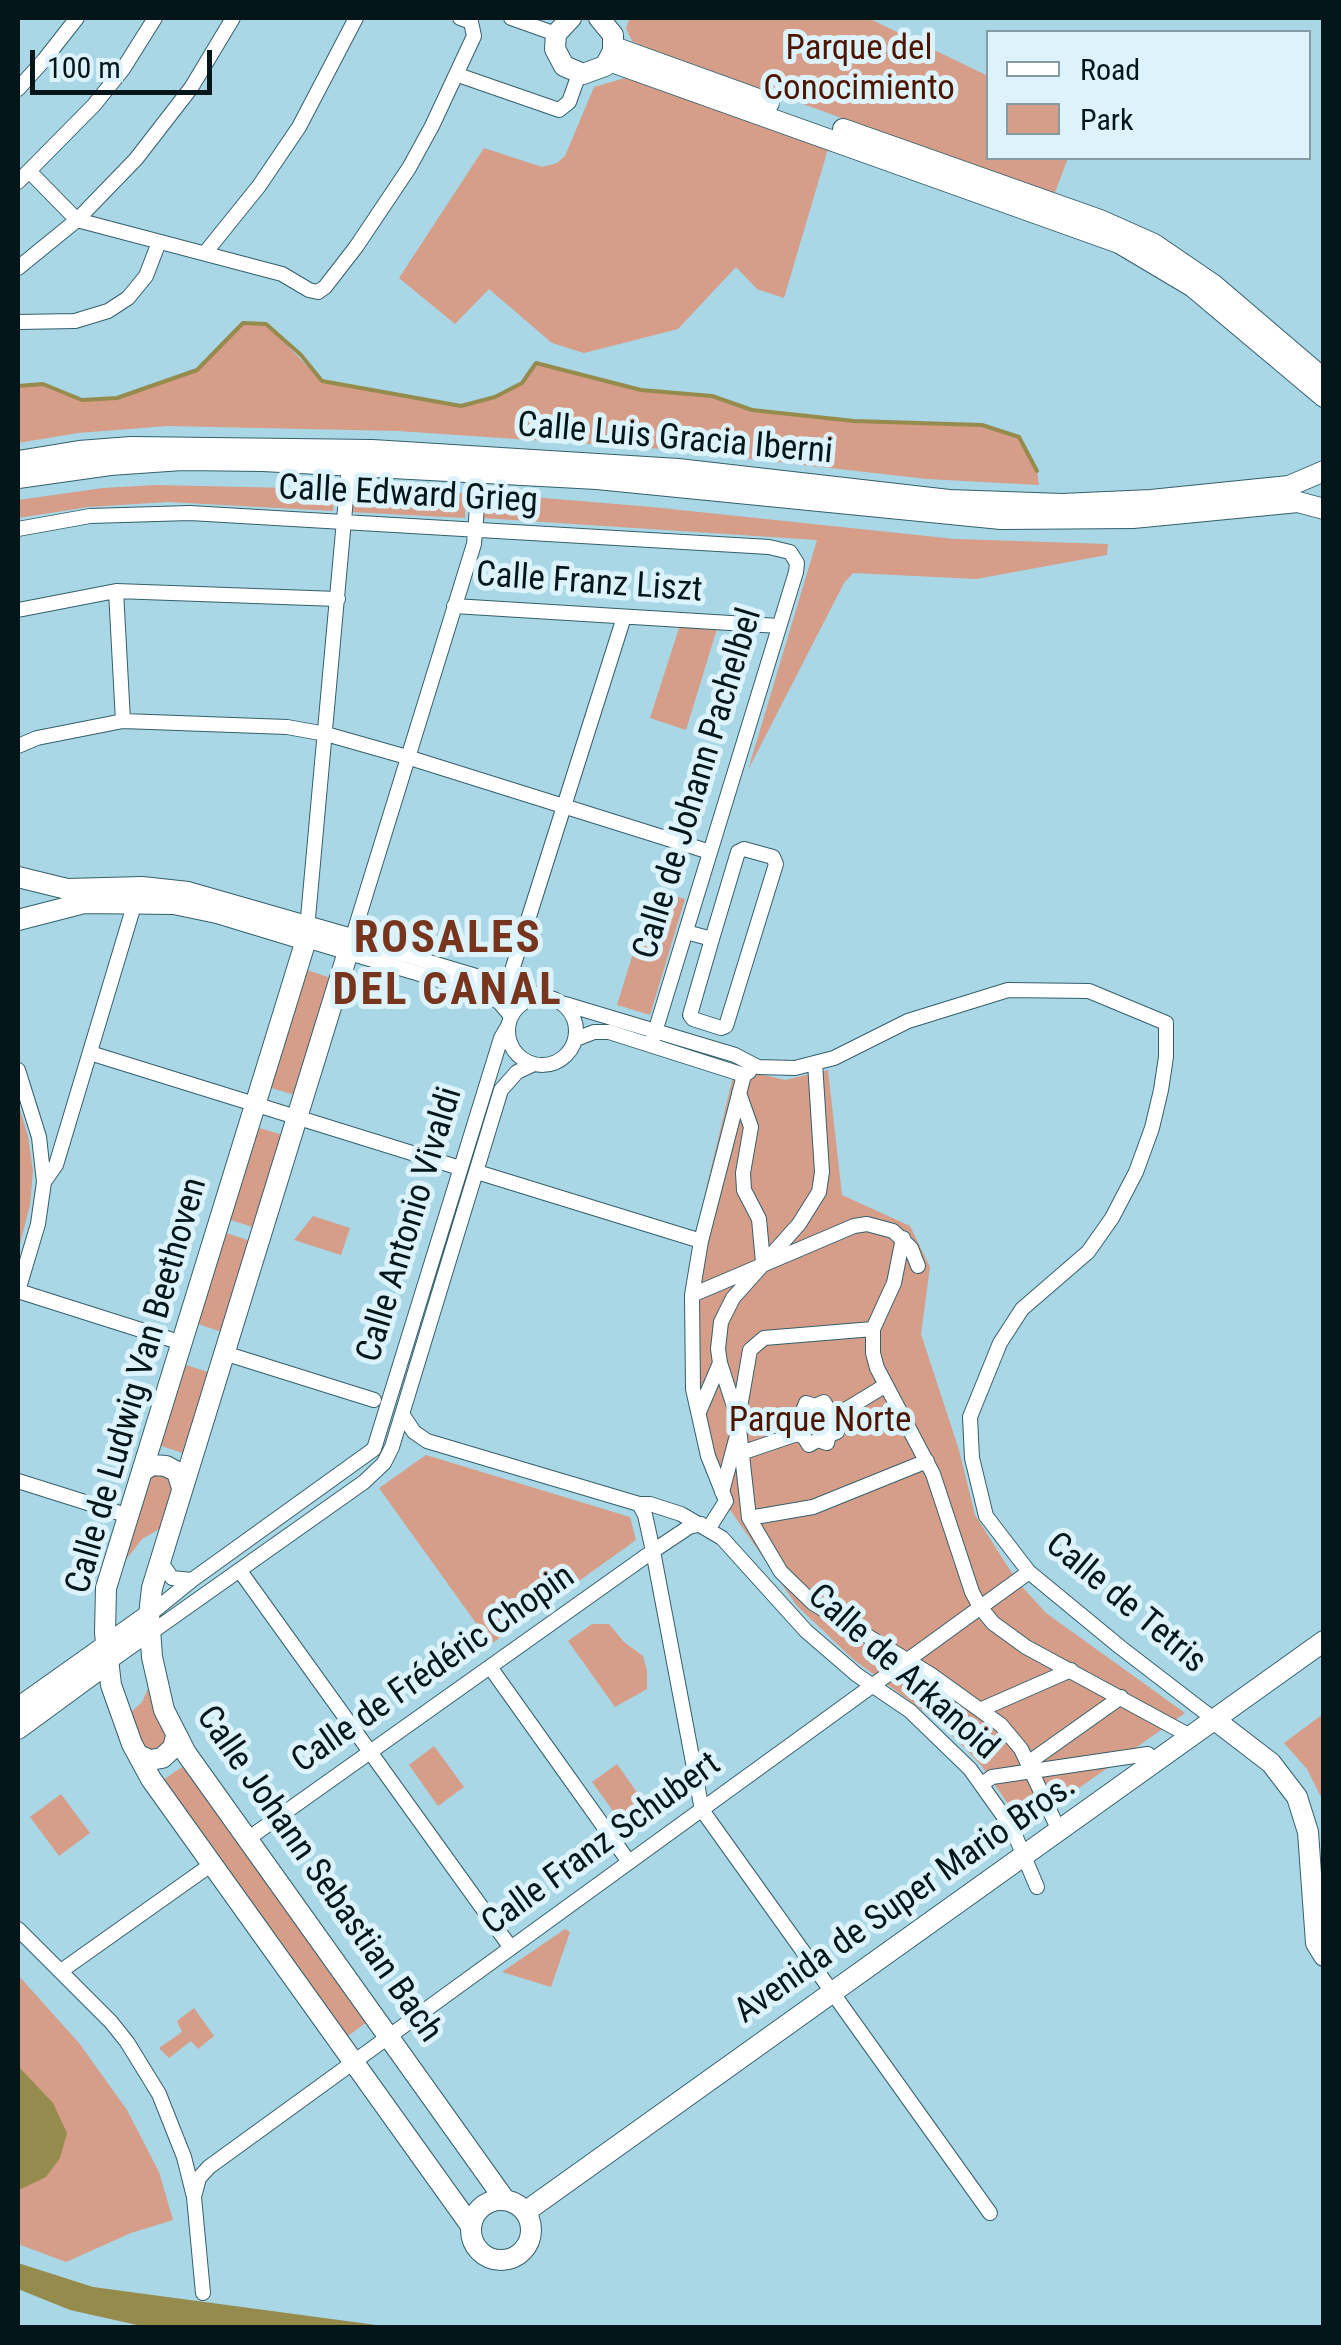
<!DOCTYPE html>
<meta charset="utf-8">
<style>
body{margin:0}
#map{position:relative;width:1341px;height:2345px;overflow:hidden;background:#a9d7e6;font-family:"Roboto Condensed",sans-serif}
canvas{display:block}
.frame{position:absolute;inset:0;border:20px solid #05161b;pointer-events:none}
.legend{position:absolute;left:986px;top:30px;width:325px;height:130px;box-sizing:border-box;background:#dcf3fb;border:2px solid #869ba1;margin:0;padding:12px 18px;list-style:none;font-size:30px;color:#05161b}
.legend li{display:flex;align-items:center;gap:20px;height:50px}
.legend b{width:50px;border:2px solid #869ba1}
.scale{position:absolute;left:30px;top:50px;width:182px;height:45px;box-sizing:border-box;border:5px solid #05161b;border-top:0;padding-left:12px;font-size:30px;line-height:35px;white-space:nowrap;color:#05161b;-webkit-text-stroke:8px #dcf3fb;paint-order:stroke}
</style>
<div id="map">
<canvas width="1341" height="2345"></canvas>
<div class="frame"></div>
<ul class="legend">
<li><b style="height:12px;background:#fff"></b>Road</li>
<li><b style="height:28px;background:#d69d89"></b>Park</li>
</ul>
<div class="scale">100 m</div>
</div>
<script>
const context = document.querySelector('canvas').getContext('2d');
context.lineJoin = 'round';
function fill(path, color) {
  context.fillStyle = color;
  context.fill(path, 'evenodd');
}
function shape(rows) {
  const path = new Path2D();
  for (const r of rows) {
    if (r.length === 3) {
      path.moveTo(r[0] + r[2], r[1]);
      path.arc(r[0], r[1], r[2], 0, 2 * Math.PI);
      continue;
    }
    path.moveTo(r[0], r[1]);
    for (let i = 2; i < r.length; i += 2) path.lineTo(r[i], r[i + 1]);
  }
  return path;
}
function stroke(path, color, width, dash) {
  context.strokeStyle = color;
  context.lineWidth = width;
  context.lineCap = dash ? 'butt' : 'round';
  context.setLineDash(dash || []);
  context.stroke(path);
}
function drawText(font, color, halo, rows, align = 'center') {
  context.font = font + ' "Roboto Condensed",sans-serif';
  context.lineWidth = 10;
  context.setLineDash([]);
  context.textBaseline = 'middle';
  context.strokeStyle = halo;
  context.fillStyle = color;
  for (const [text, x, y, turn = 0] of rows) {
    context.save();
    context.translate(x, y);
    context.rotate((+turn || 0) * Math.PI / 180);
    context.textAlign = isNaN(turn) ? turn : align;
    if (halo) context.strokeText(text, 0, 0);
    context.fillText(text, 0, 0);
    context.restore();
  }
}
const green = shape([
 [630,18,868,18,988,76,988,158,1068,158,1054,195,643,46,632,41,626,28],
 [625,78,828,149,784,298,757,289,736,267,678,329,584,353,552,343,489,289,455,324,399,278,484,148,542,167,557,163,565,156,594,87],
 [243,323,266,324,322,381,461,406,495,397,522,383,536,363,641,390,712,396,753,410,854,421,982,425,1019,437,1037,471,1039,485,927,479,663,449,398,431,167,426,78,433,18,443,18,386,43,384,82,400,117,398,197,370],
 [156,485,335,489,333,511,168,502,88,507,18,518,18,500,103,488],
 [353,489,466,493,465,518,350,512],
 [484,493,652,507,955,539,1108,544,1107,555,976,579,853,573,844,583,748,770,817,540,482,518],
 [680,625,717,629,686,730,650,718],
 [653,889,685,899,650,1015,617,1005],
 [301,968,334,979,298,1096,265,1086],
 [735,1068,785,1080,828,1070,842,1195,910,1226,930,1267,921,1334,959,1450,975,1515,1017,1581,1046,1613,1185,1713,1024,1827,981,1765,941,1724,854,1660,797,1606,712,1484,691,1410,685,1360,685,1301,693,1244],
 [18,1103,28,1136,33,1171,30,1205,18,1252],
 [252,1126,287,1136,259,1229,224,1218],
 [313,1216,350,1228,341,1255,294,1240],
 [220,1231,254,1242,225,1333,192,1322],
 [180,1363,214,1374,189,1455,155,1444],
 [426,1455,630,1517,636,1540,491,1644,379,1488],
 [150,1472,176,1477,168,1524,142,1539,115,1574],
 [592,1624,609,1624,624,1642,643,1656,647,1670,647,1689,615,1707,568,1641],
 [152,1680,170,1733,168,1749,144,1754,125,1718,142,1702],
 [1323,1714,1323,1801,1307,1769,1284,1743],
 [434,1746,464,1787,438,1806,409,1765],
 [188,1763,371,2019,344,2039,160,1782],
 [617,1764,648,1808,624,1826,592,1782],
 [61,1794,90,1833,59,1856,30,1817],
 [565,1929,570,1932,551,1987,502,1972],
 [18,1975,79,2043,127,2110,159,2172,173,2220,131,2233,66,2262,18,2244],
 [194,2008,214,2036,198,2049,191,2041,169,2058,159,2048,182,2032,177,2021]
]);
const water = shape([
 [18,2066,53,2103,67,2133,60,2158,46,2177,21,2189,18,2189],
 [18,2263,93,2287,391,2327,146,2327,70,2310,18,2289]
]);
const stream = shape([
 [18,386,43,384,82,400,117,398,197,370,243,323,266,324,301,355,322,381,461,406,495,397,522,383,536,363,641,390,712,396,752,410,854,421,982,425,1019,437,1037,471]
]);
const street = shape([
 [511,18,556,34],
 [458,75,559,110,569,102,579,74],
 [18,89,44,60,77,18],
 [30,172,77,220,282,274,309,290,318,292,325,287,356,247,409,168,432,126,474,36,471,22,460,18],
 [18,182,94,105,123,69,155,18],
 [205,253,259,186,299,127,356,18],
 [18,268,77,220,136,159,191,88,233,18],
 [18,322,75,321,108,311,128,298,146,276,159,242],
 [349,465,306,940,480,992,499,1002,511,1016],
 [480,471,474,544,352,939,543,996],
 [18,529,90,516,190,513,769,547,790,552,797,563,796,572,651,1045],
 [116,591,123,721],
 [454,606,779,626],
 [18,610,116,591,338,599],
 [18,746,37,738,123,721,287,727,326,734,407,757,710,852],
 [686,932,712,939,690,1015,693,1019,721,1028,726,1026,776,864,773,857,744,849,738,852,712,939],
 [507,986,624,617],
 [542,1031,34],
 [565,1004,735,1055,758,1067,795,1068,834,1058,908,1021,1008,990,1089,991,1166,1023,1166,1057,1161,1090,1152,1128,1136,1172,1112,1218,1088,1252,1022,1309,1000,1343,970,1417,972,1458,986,1516,1029,1572,1120,1647,1215,1720],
 [576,1039,594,1032,609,1032,744,1075,749,1072],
 [90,1053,460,1168],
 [18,1070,39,1137,44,1182,38,1224,18,1291],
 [739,1093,751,1127,743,1173,744,1190,759,1219,763,1262],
 [477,1172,701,1241],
 [44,1182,56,1165,135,902],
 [903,1238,894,1283,873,1329,873,1353,877,1368,933,1474,972,1592,980,1607,993,1623,1026,1647,1192,1737],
 [18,1291,182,1343],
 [692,1295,854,1226,867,1224,893,1231,911,1248,918,1266],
 [873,1329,764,1338,750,1350,738,1419,749,1518,781,1572,813,1603,930,1674,1001,1725,1021,1749,1055,1822],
 [224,1353,374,1400],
 [699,1412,720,1363],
 [402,1414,414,1432,427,1441,639,1504,650,1504,681,1514,722,1538,806,1631,857,1675,910,1711,970,1769,1012,1828,1037,1887],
 [837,1415,828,1409,824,1402,815,1406,806,1403,802,1413,795,1416,799,1425,797,1434,804,1437,809,1445,818,1440,827,1443,829,1435,837,1432,833,1423,837,1415,886,1385],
 [738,1419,720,1363,718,1349,721,1322,733,1298,799,1224,819,1192,822,1172,815,1063],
 [741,1453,797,1434],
 [18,1481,129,1516],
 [722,1492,736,1439],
 [639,1504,645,1515,653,1551,702,1810,990,2213],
 [749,1518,813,1507,927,1461],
 [709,1528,726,1501,708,1456,693,1389,692,1295,701,1241,744,1075],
 [160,1561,172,1578,192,1580],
 [240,1571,511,1948],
 [149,1615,192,1580,374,1449,501,1038,508,1026],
 [108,1663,364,1482,384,1463,392,1447,501,1090,517,1072,534,1064],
 [490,1667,629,1862],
 [982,1709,1071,1670],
 [1028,1763,1121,1697],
 [982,1784,992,1777,1148,1754],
 [249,1838,653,1551,689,1527,701,1524],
 [18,1929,111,2022,127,2042,159,2094,184,2157,194,2197,203,2293],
 [61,1971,212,1864],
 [194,2197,199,2178,209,2167,1029,1572]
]);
const secondary = shape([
 [571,18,556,34,555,49,564,66,583,74,605,66,613,51,613,35,599,18],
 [614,47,769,103],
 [609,61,1119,243,1193,287,1324,397],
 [843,129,1100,220,1154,244,1214,285,1324,379],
 [18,461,79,451,131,447,372,450,678,469,949,500,1062,504,1151,500,1289,486,1324,471],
 [18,478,110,465,182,460,263,461,597,479,1001,519,1133,518,1298,502,1324,509],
 [18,877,67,889,142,887,188,892,352,939,152,1588,149,1615,152,1657,164,1710,186,1753,505,2200],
 [18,920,84,903,174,904,217,913,306,940,106,1588,105,1633,111,1685,132,1744,151,1779,471,2226],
 [143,1471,152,1465,166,1466,177,1472,182,1488],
 [18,1708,149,1615],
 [1215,1720,1271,1763,1297,1797,1308,1832,1316,1943,1324,1956],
 [18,1729,108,1663],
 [138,1755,150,1760,162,1758,173,1748,176,1736],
 [501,2230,30],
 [525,2212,1324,1641]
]);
const parkNames = [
 ["Parque del",859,50],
 ["Conocimiento",859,90],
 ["Parque Norte",820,1422]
];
const streetNames = [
 ["Calle Luis Gracia Iberni",675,440,5],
 ["Calle Edward Grieg",408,496,3],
 ["Calle Franz Liszt",589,584,4],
 ["Calle de Johann Pachelbel",699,784,-73],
 ["Calle Antonio Vivaldi",411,1225,-73],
 ["Calle de Ludwig Van Beethoven",138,1386,-74],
 ["Calle de Tetris",1125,1604,40],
 ["Calle de Frédéric Chopin",434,1670,-35],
 ["Calle de Arkanoid",902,1673,42],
 ["Calle Franz Schubert",602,1845,-36],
 ["Calle Johann Sebastian Bach",318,1875,55],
 ["Avenida de Super Mario Bros.",906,1900,-35]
];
const districtNames = [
 ["ROSALES",448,941],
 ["DEL CANAL",448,993]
];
fill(green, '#d69d89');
fill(water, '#958b4d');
stroke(stream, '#958b4d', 4);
stroke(street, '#345f6c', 16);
stroke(secondary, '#345f6c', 22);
stroke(street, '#fff', 14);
stroke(secondary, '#fff', 20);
drawText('35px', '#4d1500', '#dcf3fb', parkNames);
drawText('35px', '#05161b', '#dcf3fb', streetNames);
context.letterSpacing = '2.5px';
drawText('bold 45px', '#77351d', '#dcf3fb', districtNames);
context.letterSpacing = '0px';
</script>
